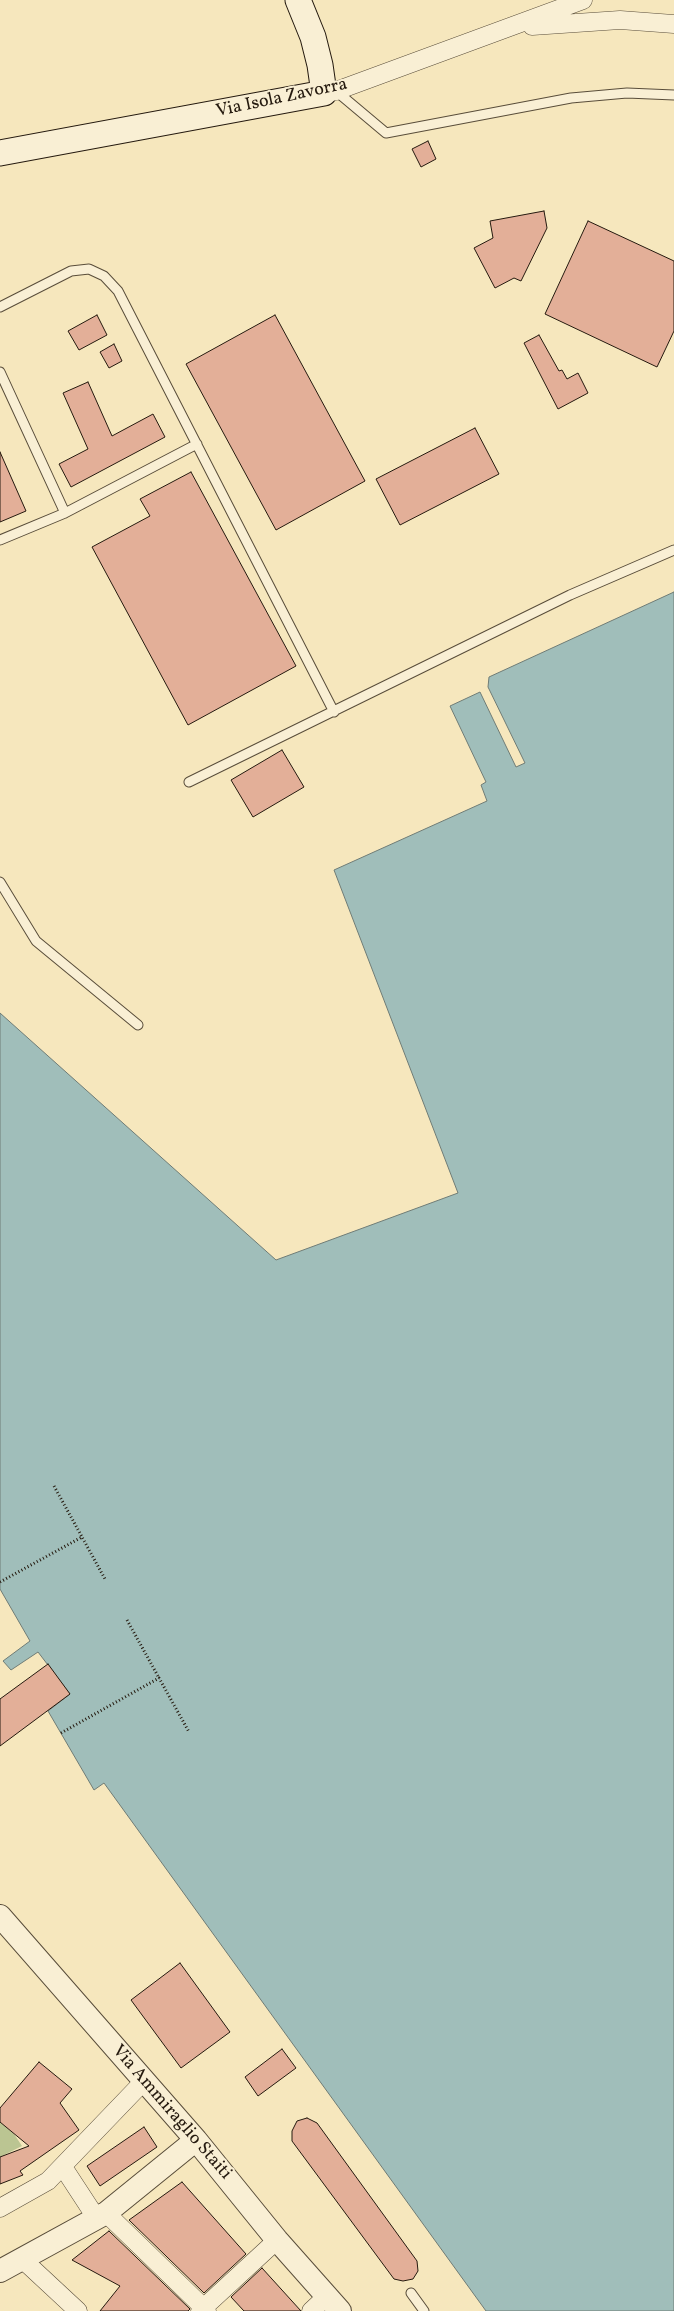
<!DOCTYPE html>
<style>
body{margin:0}
canvas{display:block;background:#f6e7bd}
</style>
<canvas width="674" height="2311"></canvas>
<script>
const context = document.querySelector('canvas').getContext('2d');
context.lineJoin = 'round';
function fill(path, color) {
  context.fillStyle = color;
  context.fill(path, 'evenodd');
}
function shape(rows) {
  const path = new Path2D();
  for (const r of rows) {
    path.moveTo(r[0], r[1]);
    for (let i = 2; i < r.length; i += 2) path.lineTo(r[i], r[i + 1]);
  }
  return path;
}
function stroke(path, color, width, dash) {
  context.strokeStyle = color;
  context.lineWidth = width;
  context.lineCap = dash ? 'butt' : 'round';
  context.setLineDash(dash || []);
  context.stroke(path);
}
function drawText(font, color, halo, rows, align = 'center') {
  context.font = font + ' Vollkorn,serif';
  context.lineWidth = 4;
  context.setLineDash([]);
  context.textBaseline = 'middle';
  context.strokeStyle = halo;
  context.fillStyle = color;
  for (const [text, x, y, turn = 0] of rows) {
    context.save();
    context.translate(x, y);
    context.rotate((+turn || 0) * Math.PI / 180);
    context.textAlign = isNaN(turn) ? turn : align;
    if (halo) context.strokeText(text, 0, 0);
    context.fillText(text, 0, 0);
    context.restore();
  }
}
const green = shape([
 [0,2122,14,2134,22,2146,0,2157]
]);
const water = shape([
 [674,592,674,2311,486,2311,104,1783,94,1790,48,1711,70,1694,38,1652,11,1670,3,1661,30,1641,0,1589,0,1013,276,1260,458,1193,334,870,487,801,481,785,486,782,450,706,480,692,516,767,525,763,488,687,489,677,674,592]
]);
const building = shape([
 [428,141,436,159,421,167,412,149,428,141],
 [544,211,547,228,521,281,514,278,495,288,474,248,493,238,490,221,544,211],
 [588,221,674,261,674,331,657,367,545,314,588,221],
 [97,315,107,335,79,350,68,331,97,315],
 [275,315,365,481,276,530,186,364,275,315],
 [539,335,559,371,562,370,567,379,578,373,588,393,558,409,524,343,539,335],
 [114,344,122,361,109,368,100,352,114,344],
 [88,382,112,436,153,414,165,437,71,487,59,464,88,449,63,393,88,382],
 [475,428,499,474,400,525,376,479,475,428],
 [0,452,26,511,0,522,0,452],
 [191,472,296,666,188,725,92,547,150,516,140,499,191,472],
 [282,750,304,787,253,817,231,780,282,750],
 [48,1664,70,1694,0,1746,0,1699,48,1664],
 [180,1963,230,2032,181,2068,131,2000,180,1963],
 [282,2049,296,2068,258,2096,245,2077,282,2049],
 [39,2062,72,2089,60,2103,79,2130,20,2171,23,2175,0,2184,0,2157,29,2146,0,2122,0,2108,39,2062],
 [307,2118,317,2123,417,2261,418,2271,413,2279,403,2281,394,2279,292,2141,292,2131,297,2121,307,2118],
 [144,2127,157,2147,100,2186,87,2166,144,2127],
 [182,2182,246,2254,204,2293,129,2220,182,2182],
 [109,2231,190,2309,188,2311,100,2311,120,2286,72,2260,109,2231],
 [262,2268,301,2311,244,2311,231,2297,262,2268]
]);
const path = shape([
 [54,1486,82,1537],
 [0,1582,82,1537,105,1579],
 [127,1620,159,1678],
 [61,1733,159,1678,189,1732]
]);
const service = shape([
 [336,91,386,133,571,98,627,93,674,95],
 [0,307,71,271,89,269,104,276,118,291,334,712],
 [0,372,65,513],
 [0,540,65,513,197,444],
 [189,782,570,595,674,550],
 [0,882,36,941,138,1025],
 [411,2293,424,2311]
]);
const minor = shape([
 [532,26,620,20,674,24],
 [324,93,336,91,583,0],
 [63,2167,97,2219],
 [0,2208,48,2181,144,2081],
 [106,2213,207,2311],
 [21,2258,78,2311],
 [200,2311,277,2240],
 [311,2311,326,2297]
]);
const tertiary = shape([
 [0,1916,196,2140,277,2240,340,2311],
 [0,2271,106,2213,196,2140]
]);
const secondary = shape([
 [0,153,324,93,320,65,313,37,298,0]
]);
const streetNames = [
 ["Via Isola Zavorra",282,99,-12],
 ["Via Ammiraglio Staiti",171,2113,49]
];
fill(green, '#bbc592');
fill(water, '#a0beba');
stroke(water, '#6f7c76', 1);
fill(building, '#e3af98');
stroke(building, '#251a0f', 1);
stroke(service, '#594d3a', 11);
stroke(minor, '#594d3a', 19);
stroke(tertiary, '#594d3a', 24);
stroke(secondary, '#251a0f', 27);
stroke(path, '#251a0f', 3, [1, 2.5]);
stroke(service, '#f9efd4', 9);
stroke(minor, '#f9efd4', 18);
stroke(tertiary, '#f9efd4', 22);
stroke(secondary, '#f9efd4', 25);
drawText('18px', '#251a0f', '#f9efd4', streetNames);
</script>
